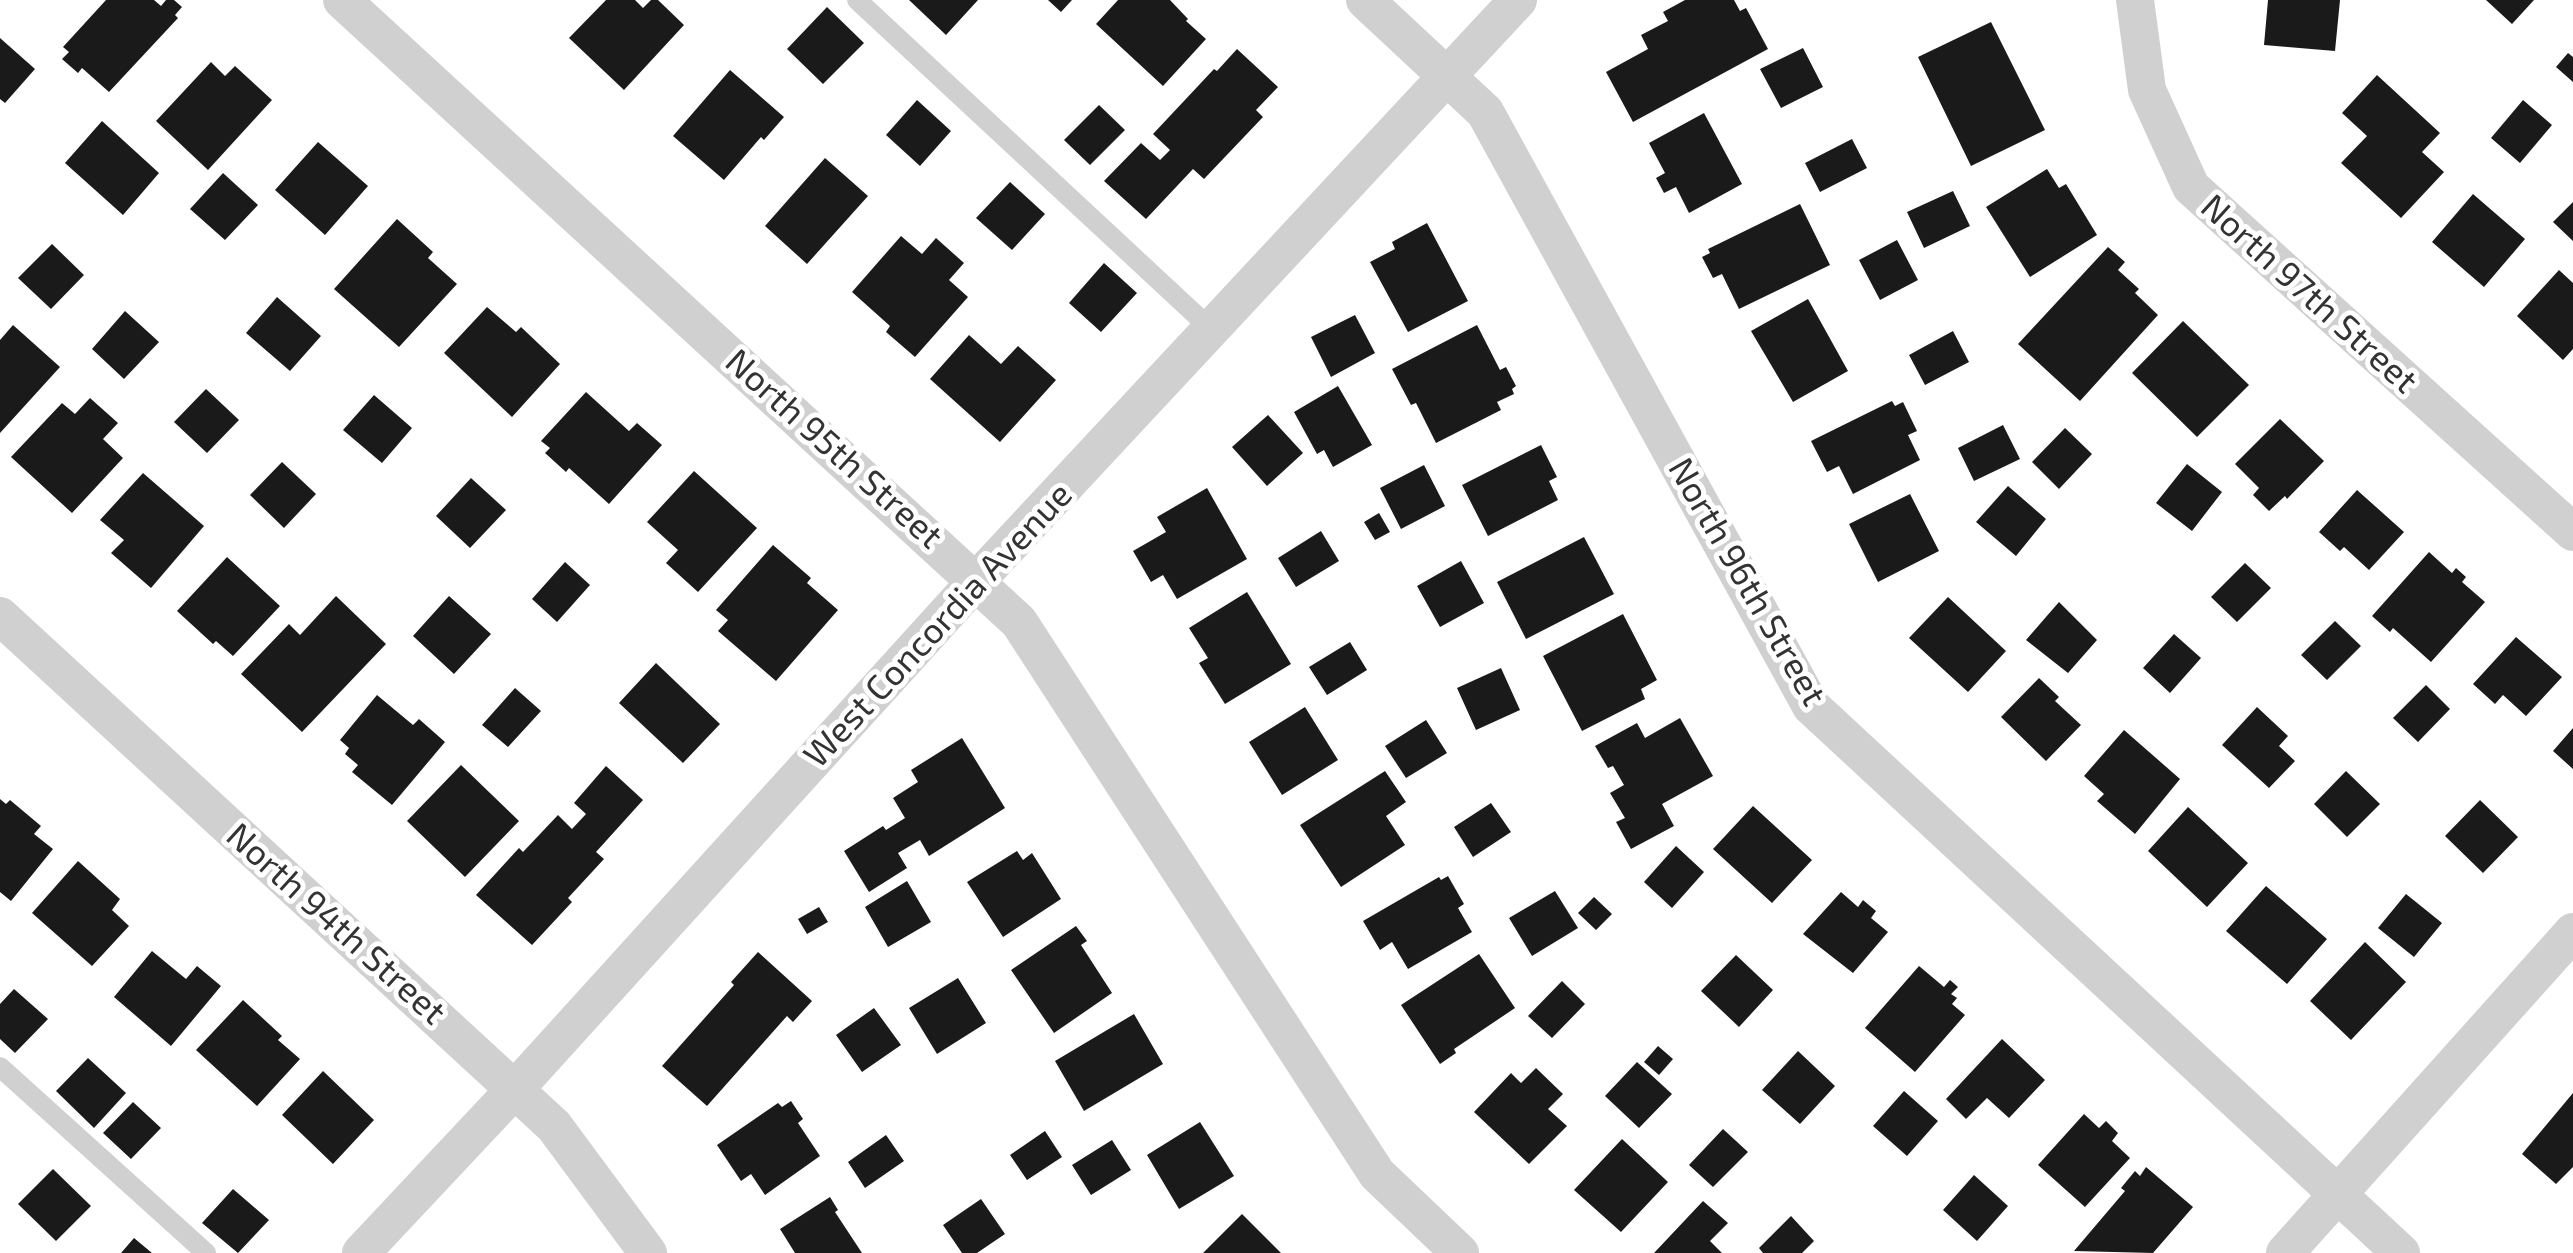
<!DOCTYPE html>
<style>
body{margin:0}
canvas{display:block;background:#fff}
</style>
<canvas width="2573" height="1253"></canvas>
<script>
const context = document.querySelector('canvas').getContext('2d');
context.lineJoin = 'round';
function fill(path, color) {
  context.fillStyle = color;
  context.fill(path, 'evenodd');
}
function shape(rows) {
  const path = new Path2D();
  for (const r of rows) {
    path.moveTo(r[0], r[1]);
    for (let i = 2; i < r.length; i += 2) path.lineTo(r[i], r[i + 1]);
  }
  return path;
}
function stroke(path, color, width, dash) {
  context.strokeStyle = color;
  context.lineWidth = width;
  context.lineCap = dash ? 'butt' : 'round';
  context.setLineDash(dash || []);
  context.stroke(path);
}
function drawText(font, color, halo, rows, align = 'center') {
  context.font = font + ' "Exo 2",sans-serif';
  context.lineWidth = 10;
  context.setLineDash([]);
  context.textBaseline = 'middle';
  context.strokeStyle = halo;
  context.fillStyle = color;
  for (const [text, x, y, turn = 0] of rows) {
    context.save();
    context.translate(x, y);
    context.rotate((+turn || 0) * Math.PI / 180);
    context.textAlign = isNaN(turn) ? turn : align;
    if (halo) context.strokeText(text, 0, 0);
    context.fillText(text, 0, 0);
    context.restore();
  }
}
const building = shape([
 [106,0,154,0,161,6,166,0,174,0,182,7,175,15,178,18,109,92,82,68,78,73,62,59,69,52,63,47],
 [606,0,635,0,643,8,651,0,658,0,684,25,624,90,569,38],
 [909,0,978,0,946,35],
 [1048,0,1072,0,1061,12],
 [1118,0,1170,0,1188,19,1186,21,1206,39,1163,86,1096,24],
 [1685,0,1734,0,1740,11,1746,8,1768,49,1633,122,1606,72,1648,49,1641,35,1668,21,1663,12],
 [2268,0,2340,0,2335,51,2264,45],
 [2486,0,2534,0,2512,24],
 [827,7,864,43,823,84,787,49],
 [1991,22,2045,130,1971,166,1918,57],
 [0,38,35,69,5,103,0,99],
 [1803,48,1823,87,1781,108,1760,69],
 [1237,49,1278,87,1256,110,1263,117,1204,179,1193,169,1146,219,1104,181,1141,143,1160,160,1170,150,1153,134,1214,69,1217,71],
 [2568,53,2573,57,2573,82,2556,67],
 [211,62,225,76,235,66,272,100,208,170,156,121],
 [730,70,784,117,764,140,761,137,724,180,673,136],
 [2377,75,2440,133,2422,152,2444,172,2401,218,2341,163,2367,136,2342,113],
 [917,100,951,131,920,166,886,135],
 [2523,100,2552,125,2520,163,2491,138],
 [1099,105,1125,130,1090,165,1064,140],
 [1704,113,1742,184,1689,213,1676,187,1664,193,1656,178,1665,173,1649,143],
 [102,121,159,173,123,215,65,163],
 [1852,139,1867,168,1820,192,1805,163],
 [318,142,368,186,325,235,275,190],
 [825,158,868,196,807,264,765,226],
 [2047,169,2059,188,2066,184,2097,235,2030,277,1986,207],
 [223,173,258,205,225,240,190,209],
 [1010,182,1045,214,1012,250,976,218],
 [1953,191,1970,226,1924,248,1907,212],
 [2473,194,2525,239,2484,287,2432,242],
 [2573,202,2573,241,2553,222],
 [1800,204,1830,265,1739,309,1722,274,1713,278,1702,257,1710,253,1708,249],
 [397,219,433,252,428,258,457,284,399,347,334,289],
 [1427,223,1468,301,1408,332,1370,262,1395,249,1392,242],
 [901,236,922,254,936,238,964,263,949,280,968,297,915,357,886,332,890,326,852,292],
 [1897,240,1918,280,1880,300,1859,260],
 [52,244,84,275,51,309,18,278],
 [2108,247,2125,262,2118,270,2139,289,2135,293,2158,315,2080,401,2018,344],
 [1104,263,1137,293,1101,332,1069,303],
 [2559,270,2573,283,2573,349,2563,360,2517,316],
 [277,297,321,336,290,371,246,333],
 [1808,299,1848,371,1793,402,1751,331],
 [487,307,516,332,521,327,560,364,512,417,444,353],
 [125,311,159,342,124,379,92,349],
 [1355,315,1375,353,1331,377,1311,337],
 [2183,321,2249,385,2197,437,2132,373],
 [13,325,60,367,0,433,0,340],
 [1477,325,1500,370,1506,367,1516,386,1512,389,1514,394,1497,402,1501,410,1436,443,1416,403,1411,405,1392,369],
 [1953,331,1969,362,1925,385,1909,355],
 [969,335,1001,364,1018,346,1056,380,1000,442,930,379],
 [1338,386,1372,445,1333,467,1324,450,1317,454,1294,412],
 [206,389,239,420,207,453,174,422],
 [586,392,629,431,637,423,662,445,609,504,569,468,566,472,545,453,550,448,541,441],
 [374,395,412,428,382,463,343,430],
 [90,398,118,423,103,439,123,458,72,513,11,457,62,403,75,414],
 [1892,401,1895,406,1903,402,1917,431,1908,435,1920,460,1853,494,1839,466,1827,472,1811,441],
 [1268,415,1303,453,1267,486,1232,447],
 [2280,419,2324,461,2287,499,2285,496,2269,511,2253,495,2259,488,2235,464],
 [2003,425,2020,459,1974,481,1958,448],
 [2065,428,2092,454,2059,489,2032,462],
 [1541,445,1557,477,1549,481,1558,500,1488,536,1462,485],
 [282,462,316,494,284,528,250,495],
 [2187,464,2222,492,2192,531,2156,503],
 [1424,465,1445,506,1401,529,1380,488],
 [694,471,757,528,698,592,666,563,678,550,647,522],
 [143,473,204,526,151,588,111,553,124,540,100,520],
 [471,478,506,510,470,548,436,516],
 [2008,486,2046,519,2016,556,1976,522],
 [1207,488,1247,559,1177,599,1163,575,1151,582,1133,551,1166,532,1157,517],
 [2357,490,2404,532,2369,570,2344,547,2340,551,2319,532],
 [1910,494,1939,551,1878,582,1849,524],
 [1379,513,1390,532,1375,540,1364,522],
 [1321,531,1339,561,1296,587,1278,558],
 [1584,537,1614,594,1526,639,1497,582],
 [773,545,811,578,807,583,838,610,776,681,718,631,728,620,716,610],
 [2429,552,2452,573,2456,568,2466,577,2462,582,2485,602,2431,662,2393,628,2390,632,2372,616],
 [227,557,280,606,233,656,216,641,213,644,177,611],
 [1461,561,1484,603,1440,627,1417,586],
 [565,562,590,585,557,622,532,599],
 [2245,563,2271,588,2237,622,2211,597],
 [1247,592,1291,664,1225,704,1199,663,1208,658,1189,628],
 [336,596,386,644,302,732,241,674,289,624,300,635],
 [449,596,491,634,454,674,413,636],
 [1948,597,2006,651,1968,692,1909,638],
 [2059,602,2097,640,2068,673,2026,640],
 [1623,614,1657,680,1641,689,1645,699,1582,731,1543,656],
 [2335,621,2361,646,2327,680,2301,655],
 [2174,634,2201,658,2170,693,2143,668],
 [2516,637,2562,677,2526,716,2503,695,2495,704,2473,684],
 [1350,642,1367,670,1327,695,1309,667],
 [656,663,720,724,683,763,619,703],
 [1501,668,1520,710,1476,730,1457,688],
 [2039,678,2059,697,2055,701,2081,725,2046,761,2001,717],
 [2426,685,2450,709,2418,742,2393,718],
 [515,688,541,711,508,747,482,725],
 [377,695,413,725,419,719,445,742,392,805,352,772,358,765,345,754,349,748,340,740],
 [1305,707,1338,760,1282,795,1249,742],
 [2257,707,2288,736,2279,746,2295,761,2269,788,2222,745],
 [1680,718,1713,776,1662,804,1674,826,1631,849,1616,822,1625,818,1610,793,1624,785,1613,766,1608,768,1595,746,1637,723,1645,738],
 [1426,720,1447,753,1406,778,1385,746],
 [2573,728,2573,769,2553,751],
 [2124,730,2180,779,2135,834,2097,801,2104,794,2084,776],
 [962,738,1005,808,929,856,920,840,898,853,907,868,869,892,844,851,883,826,886,830,905,818,893,798,918,782,911,770],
 [461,765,519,821,465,877,407,821],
 [606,766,643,800,596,852,604,859,568,898,572,902,532,945,476,895,519,848,523,852,558,815,572,829,586,814,574,803],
 [1385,771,1406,802,1386,816,1405,845,1341,887,1300,825],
 [2346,771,2380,804,2347,837,2314,804],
 [0,799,6,804,10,800,41,826,34,834,53,849,11,901,0,892],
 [2480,800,2518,837,2483,873,2445,836],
 [1491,803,1511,832,1473,857,1454,827],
 [1753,806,1812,860,1772,903,1713,849],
 [2188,807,2248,863,2207,907,2148,851],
 [1676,846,1704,872,1672,908,1644,882],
 [1017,851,1023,860,1032,853,1061,899,1003,937,967,882],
 [78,861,120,899,112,910,129,926,92,966,32,913],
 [1448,876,1464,904,1458,908,1472,932,1408,969,1392,942,1380,950,1363,921,1439,877,1441,880],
 [907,881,931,922,888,947,865,907],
 [2266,886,2327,939,2287,984,2226,931],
 [1555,891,1578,928,1532,956,1509,918],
 [1841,892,1858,907,1863,900,1876,911,1871,918,1888,932,1853,973,1803,934],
 [2406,894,2442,923,2414,957,2378,928],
 [1594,897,1612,914,1596,930,1578,913],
 [819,907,828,922,807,934,798,919],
 [1076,926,1087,941,1081,945,1112,993,1054,1033,1011,970],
 [2365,942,2406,982,2351,1040,2310,1001],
 [152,951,186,979,197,966,221,986,171,1046,114,997],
 [758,952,812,1001,793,1022,787,1016,707,1106,662,1066,734,985,731,982],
 [1479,954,1515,1008,1454,1049,1456,1053,1440,1064,1401,1005],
 [1736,955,1773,990,1739,1027,1701,991],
 [1919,966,1944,987,1950,980,1958,987,1951,994,1957,998,1952,1004,1965,1015,1915,1072,1865,1028],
 [958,978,986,1023,937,1054,909,1008],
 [1562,981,1585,1004,1552,1038,1528,1016],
 [14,989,48,1019,15,1053,0,1039,0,1004],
 [243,1000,282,1036,278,1040,300,1059,257,1106,196,1050],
 [874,1008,901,1045,862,1072,836,1035],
 [1134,1014,1163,1064,1084,1111,1055,1061],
 [2002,1039,2045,1080,2009,1118,1987,1098,1966,1119,1946,1099],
 [1658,1046,1673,1059,1659,1075,1644,1062],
 [1798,1051,1835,1086,1800,1124,1762,1090],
 [88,1058,126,1093,94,1128,56,1091],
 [1637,1062,1672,1094,1639,1128,1605,1096],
 [1536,1068,1563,1094,1548,1109,1567,1126,1529,1164,1474,1112,1511,1073,1521,1083],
 [323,1071,374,1120,333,1164,282,1115],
 [1904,1091,1938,1121,1907,1156,1873,1126],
 [2573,1093,2573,1167,2556,1184,2522,1154],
 [791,1101,803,1119,798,1123,820,1156,765,1195,751,1174,741,1181,717,1145,778,1103,782,1107],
 [133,1102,161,1128,131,1159,103,1133],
 [2084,1114,2099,1128,2106,1121,2118,1133,2112,1141,2130,1158,2085,1207,2038,1165],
 [1200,1122,1234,1176,1179,1209,1147,1155],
 [1723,1129,1748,1152,1713,1187,1689,1165],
 [1045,1131,1062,1157,1027,1180,1010,1155],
 [886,1135,904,1161,865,1188,848,1162],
 [1622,1139,1668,1182,1621,1232,1574,1190],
 [1112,1140,1131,1170,1091,1195,1072,1165],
 [2146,1167,2193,1207,2153,1253,2074,1251,2125,1191,2121,1188,2135,1171,2140,1176],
 [53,1169,91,1206,56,1241,18,1204],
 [1974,1175,2008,1206,1977,1241,1943,1210],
 [233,1189,269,1220,238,1253,202,1223],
 [830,1197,838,1210,835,1212,862,1253,795,1253,780,1229],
 [981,1199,1005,1234,977,1253,962,1253,943,1225],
 [1703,1201,1728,1223,1710,1241,1722,1253,1654,1253],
 [1242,1214,1281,1253,1203,1253],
 [1791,1216,1814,1241,1802,1253,1763,1253,1759,1248],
 [134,1238,152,1253,121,1253]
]);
const service = shape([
 [857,0,1211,329],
 [0,1067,206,1253]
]);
const minor = shape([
 [342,0,1019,622,1377,1174,1460,1253],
 [1365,0,1485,112,1811,706,2401,1253],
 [2135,0,2147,90,2191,187,2573,532],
 [0,616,554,1126,648,1253],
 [361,1253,516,1088,977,580,1518,0],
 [2285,1253,2573,932]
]);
const streetNames = [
 ["North 97th Street",2309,294,42],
 ["North 95th Street",834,449,42],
 ["North 96th Street",1747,582,60],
 ["West Concordia Avenue",938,625,-47],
 ["North 94th Street",336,924,42]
];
fill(building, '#1a1a1a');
stroke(service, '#d0d0d0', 20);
stroke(minor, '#d0d0d0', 38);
drawText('35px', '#333', '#fff', streetNames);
</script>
